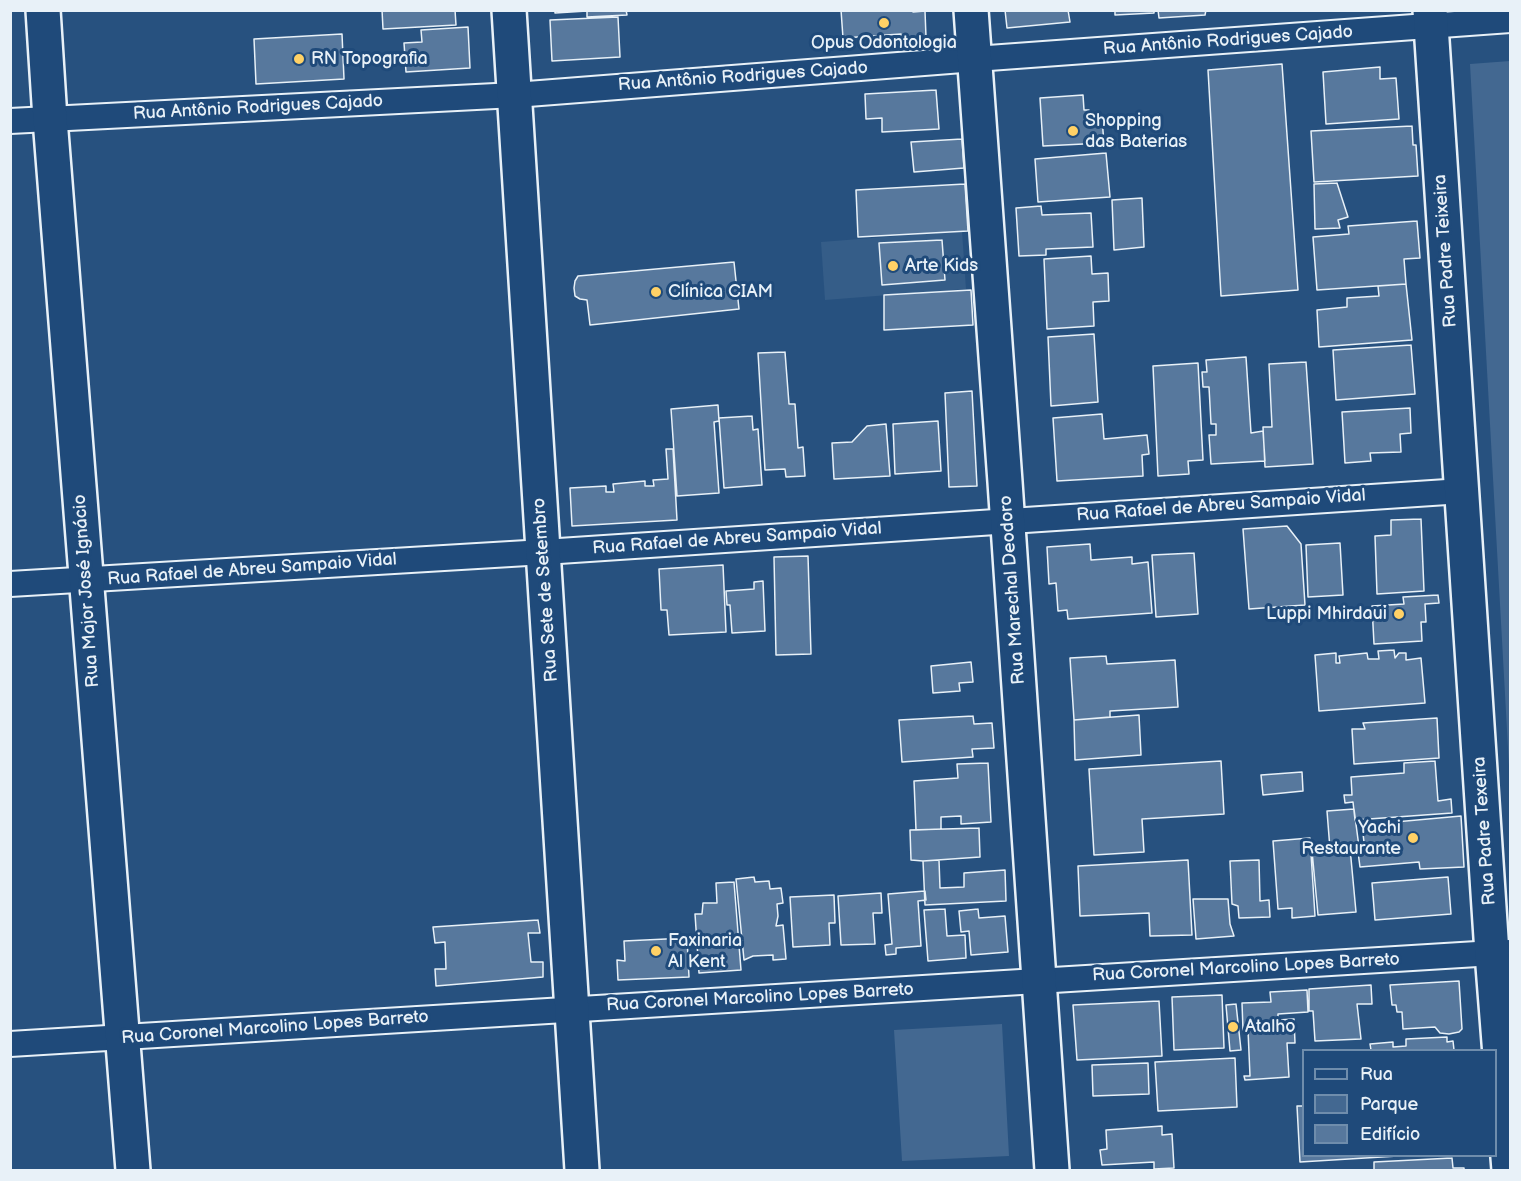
<!DOCTYPE html>
<meta charset="utf-8">
<style>
body{margin:0}
#map{position:relative;width:1521px;height:1181px;overflow:hidden;background:#27517f;font-family:"Balsamiq Sans",sans-serif}
canvas{display:block}
.frame{position:absolute;inset:0;border:12px solid #e8f1f8;pointer-events:none}
.legend{position:absolute;left:1302px;top:1049px;width:195px;height:108px;box-sizing:border-box;background:#1f4a7a;border:2px solid #6f8dac;margin:0;padding:8px 10px;list-style:none;font-size:18px;color:#e8f1f8}
.legend li{display:flex;align-items:center;gap:12px;height:30px}
.legend b{width:30px;border:2px solid #6f8dac}
</style>
<div id="map">
<canvas width="1521" height="1181"></canvas>
<div class="frame"></div>
<ul class="legend">
<li><b style="height:8px;background:#1f4a7a"></b>Rua</li>
<li><b style="height:16px;background:#436891"></b>Parque</li>
<li><b style="height:16px;background:#57789d"></b>Edifício</li>
</ul>
</div>
<script>
const context = document.querySelector('canvas').getContext('2d');
context.lineJoin = 'round';
function fill(path, color) {
  context.fillStyle = color;
  context.fill(path, 'evenodd');
}
function shape(rows) {
  const path = new Path2D();
  for (const r of rows) {
    path.moveTo(r[0], r[1]);
    for (let i = 2; i < r.length; i += 2) path.lineTo(r[i], r[i + 1]);
  }
  return path;
}
function stroke(path, color, width, dash) {
  context.strokeStyle = color;
  context.lineWidth = width;
  context.lineCap = dash ? 'butt' : 'round';
  context.setLineDash(dash || []);
  context.stroke(path);
}
function drawText(font, color, halo, rows, align = 'center') {
  context.font = font + ' "Balsamiq Sans",sans-serif';
  context.lineWidth = 6;
  context.setLineDash([]);
  context.textBaseline = 'middle';
  context.strokeStyle = halo;
  context.fillStyle = color;
  for (const [text, x, y, turn = 0] of rows) {
    context.save();
    context.translate(x, y);
    context.rotate((+turn || 0) * Math.PI / 180);
    context.textAlign = isNaN(turn) ? turn : align;
    if (halo) context.strokeText(text, 0, 0);
    context.fillText(text, 0, 0);
    context.restore();
  }
}
const built = shape([
 [962,231,966,289,825,300,821,242]
]);
const green = shape([
 [1510,61,1510,784,1470,64],
 [1002,1024,1009,1156,902,1161,894,1030]
]);
const building = shape([
 [382,10,455,10,456,25,383,29,382,10],
 [555,10,626,10,627,15,587,17,587,11,555,13,555,10],
 [841,10,913,10,913,12,925,11,926,37,901,39,901,34,843,38,841,10],
 [1005,10,1068,10,1070,22,1007,28,1005,10],
 [1115,10,1154,10,1154,13,1115,15,1115,10],
 [1158,10,1206,10,1205,15,1159,18,1158,10],
 [618,17,620,57,552,61,550,20,618,17],
 [468,27,470,68,406,72,404,43,422,42,421,30,468,27],
 [342,34,344,79,256,84,254,39,342,34],
 [1282,64,1298,290,1221,296,1208,70,1282,64],
 [1380,67,1380,79,1396,78,1399,119,1326,124,1323,72,1380,67],
 [936,90,939,129,882,132,882,118,866,119,865,94,936,90],
 [1083,95,1084,110,1089,110,1090,120,1102,119,1104,143,1043,146,1040,98,1083,95],
 [1412,126,1413,145,1416,145,1418,176,1314,182,1311,131,1412,126],
 [962,139,964,168,914,172,911,142,962,139],
 [1106,153,1110,197,1038,202,1035,159,1106,153],
 [1337,183,1348,217,1338,220,1340,228,1315,229,1314,184,1337,183],
 [965,184,968,231,858,237,856,190,965,184],
 [1142,198,1144,247,1114,250,1112,200,1142,198],
 [1041,206,1042,215,1091,213,1093,247,1046,249,1046,255,1019,256,1016,208,1041,206],
 [1417,221,1420,258,1404,259,1406,284,1317,290,1313,237,1349,234,1348,226,1417,221],
 [942,240,945,280,882,285,879,243,942,240],
 [1091,256,1092,274,1108,273,1109,301,1093,302,1094,326,1047,329,1044,259,1091,256],
 [734,262,739,309,590,325,587,300,580,299,575,296,574,288,575,281,578,276,734,262],
 [1406,284,1412,340,1319,347,1317,310,1347,307,1347,298,1379,296,1378,286,1406,284],
 [971,290,973,325,884,330,884,295,971,290],
 [1094,334,1098,402,1051,406,1048,337,1094,334],
 [1411,345,1415,394,1336,400,1333,350,1411,345],
 [785,352,789,404,795,404,798,448,803,447,805,476,786,477,785,469,765,470,758,353,785,352],
 [1246,357,1251,433,1263,431,1265,461,1211,464,1209,435,1216,435,1216,424,1211,424,1209,387,1203,387,1202,372,1207,372,1206,360,1246,357],
 [1306,362,1313,464,1265,467,1263,427,1272,427,1269,364,1306,362],
 [1198,363,1203,460,1188,461,1189,474,1158,476,1153,366,1198,363],
 [972,391,977,486,949,487,945,393,972,391],
 [718,405,719,421,714,422,719,493,677,496,671,409,718,405],
 [1410,408,1411,433,1400,434,1401,452,1370,453,1371,461,1345,463,1342,412,1410,408],
 [1102,414,1104,439,1147,435,1149,454,1142,455,1143,476,1057,481,1053,418,1102,414],
 [752,416,753,430,758,429,762,485,724,488,719,418,752,416],
 [938,421,941,471,895,474,893,424,938,421],
 [886,424,890,476,834,479,832,443,852,442,867,426,886,424],
 [666,449,673,449,677,520,572,526,570,488,606,486,606,492,614,492,613,484,645,481,645,486,654,486,653,480,668,479,666,449],
 [1421,519,1424,591,1377,594,1375,536,1391,535,1391,520,1421,519],
 [1287,526,1301,544,1305,605,1249,609,1243,529,1287,526],
 [1340,543,1343,595,1308,597,1306,545,1340,543],
 [1090,544,1091,560,1132,557,1132,564,1148,562,1152,613,1068,619,1067,610,1058,611,1056,583,1049,584,1047,547,1090,544],
 [1194,553,1198,614,1156,617,1152,555,1194,553],
 [808,556,811,654,776,655,774,557,808,556],
 [723,565,726,632,669,635,667,610,661,610,659,569,723,565],
 [763,581,765,631,732,633,730,605,727,605,726,591,754,589,754,582,763,581],
 [1438,595,1439,603,1425,604,1426,622,1421,622,1422,641,1374,644,1372,606,1404,604,1403,597,1438,595],
 [1394,650,1395,658,1399,653,1406,653,1406,660,1421,658,1425,703,1319,711,1315,655,1336,653,1336,663,1340,663,1339,656,1367,653,1368,659,1379,659,1378,651,1394,650],
 [1106,656,1107,664,1175,660,1178,707,1110,711,1110,717,1074,720,1070,658,1106,656],
 [971,662,973,682,959,683,960,691,933,693,931,666,971,662],
 [1139,715,1141,755,1075,760,1074,720,1139,715],
 [973,716,974,724,992,723,994,748,972,749,973,757,902,762,899,720,973,716],
 [1437,718,1439,758,1354,764,1352,729,1365,729,1363,723,1437,718],
 [1221,761,1224,814,1142,819,1144,852,1094,855,1089,769,1221,761],
 [1435,761,1438,801,1451,799,1452,813,1355,820,1353,802,1345,803,1344,795,1352,795,1351,777,1404,773,1404,763,1435,761],
 [988,763,991,822,961,824,961,816,941,817,941,829,916,830,914,781,958,778,957,764,988,763],
 [1302,772,1303,791,1263,795,1261,775,1302,772],
 [1354,809,1359,847,1350,848,1356,912,1318,915,1312,851,1330,849,1327,811,1354,809],
 [1461,816,1464,867,1420,869,1419,862,1360,867,1358,852,1365,851,1362,825,1461,816],
 [979,828,980,857,923,861,911,860,910,830,979,828],
 [1310,838,1315,916,1292,918,1292,908,1278,909,1273,841,1310,838],
 [939,860,940,888,964,887,964,873,1005,870,1006,901,925,905,923,861,939,860],
 [1188,860,1192,935,1150,936,1149,913,1080,916,1078,866,1188,860],
 [1259,860,1260,901,1269,900,1270,917,1239,918,1238,906,1232,904,1230,861,1259,860],
 [754,877,755,882,769,881,770,889,781,888,783,903,777,904,778,916,776,926,783,925,786,959,773,960,773,955,753,956,744,960,736,879,754,877],
 [1448,877,1451,914,1375,920,1372,883,1448,877],
 [734,882,741,970,699,973,695,914,702,914,703,903,717,903,716,883,734,882],
 [925,891,926,900,918,901,921,946,896,948,896,954,886,955,885,945,892,944,888,894,925,891],
 [881,893,882,913,873,913,875,944,841,945,838,896,881,893],
 [834,895,835,923,829,923,830,945,793,947,790,897,834,895],
 [1193,899,1228,899,1230,924,1234,936,1196,939,1193,899],
 [945,909,947,936,965,935,966,958,928,961,924,910,945,909],
 [978,909,979,918,1005,916,1008,952,971,955,969,931,961,932,959,911,978,909],
 [538,920,540,933,528,933,531,962,543,962,543,977,436,986,435,969,446,969,445,942,435,943,433,927,538,920],
 [687,938,689,977,618,980,617,960,625,961,624,941,687,938],
 [1459,981,1462,1029,1459,1032,1449,1034,1440,1033,1435,1027,1403,1029,1402,1012,1397,1012,1396,1005,1392,1005,1390,985,1459,981],
 [1371,985,1372,1004,1357,1004,1361,1039,1315,1041,1313,1011,1309,1011,1309,989,1371,985],
 [1307,990,1308,1012,1278,1014,1278,1020,1294,1019,1295,1043,1287,1043,1289,1077,1245,1080,1244,1076,1250,1076,1248,1030,1243,1030,1242,1003,1271,1002,1270,992,1307,990],
 [1222,995,1224,1048,1174,1050,1172,997,1222,995],
 [1159,1001,1162,1056,1077,1060,1073,1005,1159,1001],
 [1236,1004,1241,1050,1230,1051,1226,1005,1236,1004],
 [1447,1037,1447,1042,1453,1041,1454,1050,1371,1050,1370,1044,1393,1042,1393,1047,1406,1046,1406,1039,1447,1037],
 [1235,1058,1237,1107,1158,1111,1155,1062,1235,1058],
 [1148,1063,1149,1094,1093,1096,1092,1065,1148,1063],
 [1297,1106,1304,1106,1304,1156,1398,1156,1300,1162,1297,1106],
 [1162,1126,1162,1135,1172,1134,1174,1168,1154,1169,1154,1162,1102,1165,1100,1150,1107,1149,1106,1130,1162,1126],
 [1452,1158,1453,1168,1464,1168,1464,1170,1374,1170,1374,1162,1452,1158]
]);
const street = shape([
 [10,121,515,95,975,59,1510,20],
 [10,584,544,552,1462,491],
 [10,1044,1510,952]
]);
const secondary = shape([
 [43,10,50,119,133,1170],
 [509,10,582,1170],
 [971,10,1005,482,1052,1170],
 [1430,10,1492,953,1509,1170]
]);
const markers = [
 [884,23,6,"#ffd166"],
 [299,59,6,"#ffd166"],
 [1073,131,6,"#ffd166"],
 [893,266,6,"#ffd166"],
 [656,292,6,"#ffd166"],
 [1399,614,6,"#ffd166"],
 [1413,838,6,"#ffd166"],
 [656,951,6,"#ffd166"],
 [1233,1027,6,"#ffd166"]
];
const streetNames = [
 ["Rua Antônio Rodrigues Cajado",1228,41,-4],
 ["Rua Antônio Rodrigues Cajado",743,77,-4],
 ["Rua Antônio Rodrigues Cajado",258,108,-3],
 ["Rua Padre Teixeira",1446,251,-94],
 ["Rua Rafael de Abreu Sampaio Vidal",1221,506,-4],
 ["Rua Rafael de Abreu Sampaio Vidal",737,539,-4],
 ["Rua Rafael de Abreu Sampaio Vidal",252,570,-4],
 ["Rua Sete de Setembro",546,590,-94],
 ["Rua Marechal Deodoro",1013,590,-94],
 ["Rua Major José Ignácio",87,591,-94],
 ["Rua Padre Texeira",1485,831,-94],
 ["Rua Coronel Marcolino Lopes Barreto",1246,968,-3],
 ["Rua Coronel Marcolino Lopes Barreto",760,998,-3],
 ["Rua Coronel Marcolino Lopes Barreto",275,1028,-4]
];
const poiNames = [
 ["Opus Odontologia",884,43,"center"],
 ["RN Topografia",311,59],
 ["Shopping",1085,121],
 ["das Baterias",1085,142],
 ["Arte Kids",905,266],
 ["Clínica CIAM",668,292],
 ["Luppi Mhirdaui",1387,614,"right"],
 ["Yachi",1401,828,"right"],
 ["Restaurante",1401,849,"right"],
 ["Faxinaria",668,941],
 ["Al Kent",668,962],
 ["Atalho",1245,1027]
];
fill(built, '#355d88');
fill(green, '#436891');
fill(building, '#57789d');
stroke(building, '#e8f1f8', 1.5);
stroke(street, '#e8f1f8', 28);
stroke(secondary, '#e8f1f8', 38);
stroke(street, '#1f4a7a', 24);
stroke(secondary, '#1f4a7a', 33);
for (const [x, y, r, color] of markers) {
  const dot = new Path2D();
  dot.arc(x, y, r, 0, 2 * Math.PI);
  context.fillStyle = color;
  context.fill(dot);
  stroke(dot, '#1f4a7a', 2);
}
drawText('18px', '#e8f1f8', '#1f4a7a', streetNames);
drawText('18px', '#e8f1f8', '#1f4a7a', poiNames, 'left');
</script>
